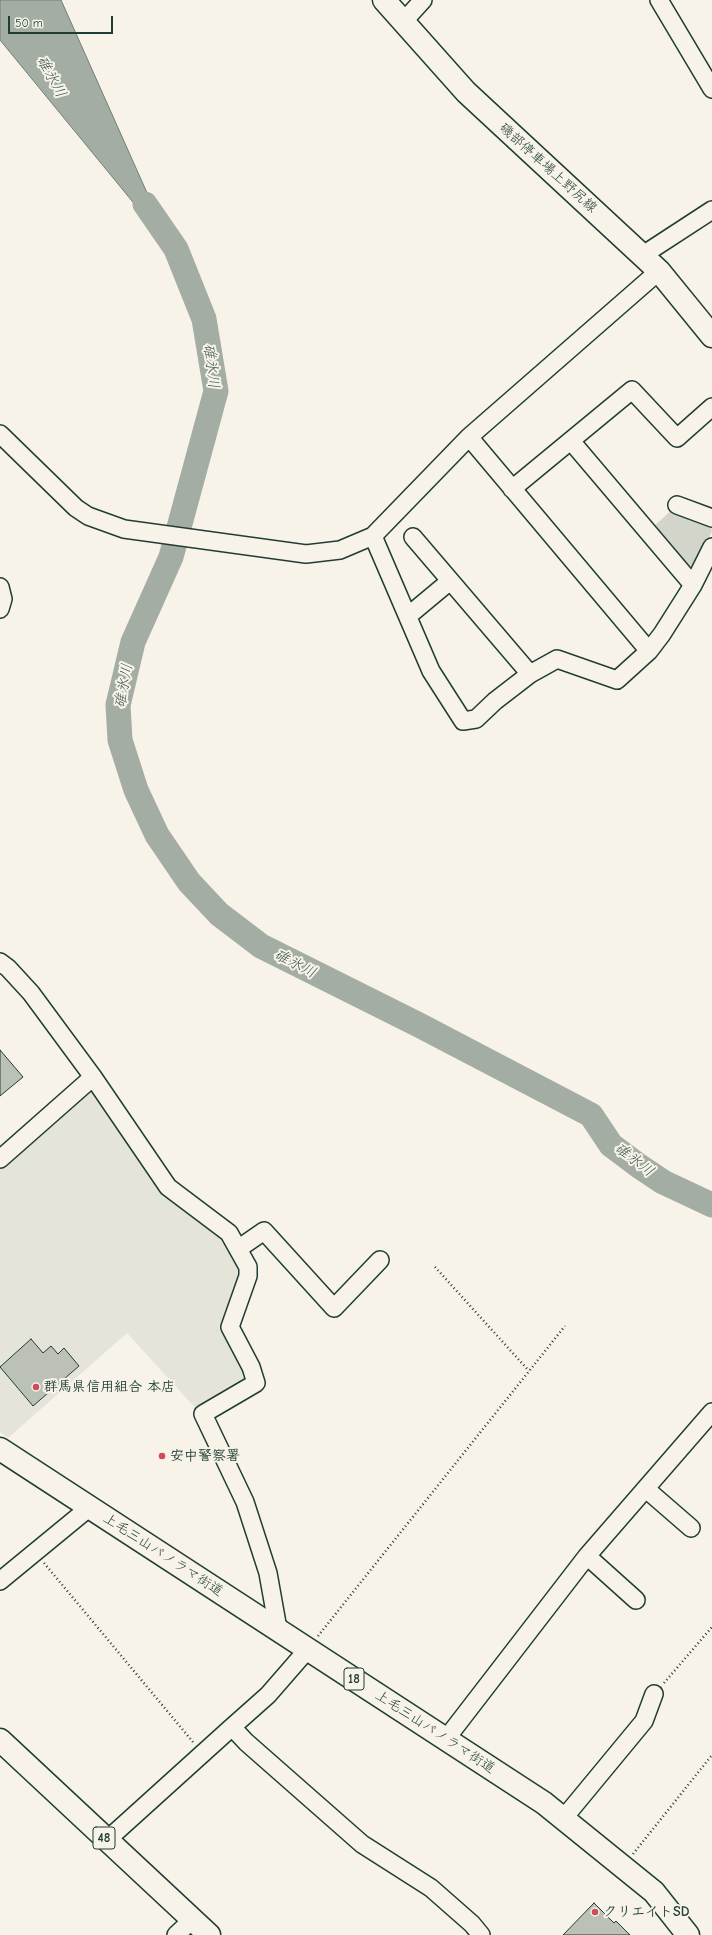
<!DOCTYPE html>
<meta charset="utf-8">
<style>
body{margin:0}
#map{position:relative;width:712px;height:1935px;overflow:hidden;background:#f7f3e8;font-family:"Comic Neue",sans-serif}
canvas{display:block}
.scale{position:absolute;left:8px;top:16px;width:105px;height:18px;box-sizing:border-box;border:2px solid #1f3d34;border-top:0;padding-left:5px;font-size:12px;line-height:14px;white-space:nowrap;color:#1f3d34;-webkit-text-stroke:3px #f7f3e8;paint-order:stroke}
</style>
<div id="map">
<canvas width="712" height="1935"></canvas>
<div class="scale">50 m</div>
</div>
<script>
const context = document.querySelector('canvas').getContext('2d');
context.lineJoin = 'round';
function fill(path, color) {
  context.fillStyle = color;
  context.fill(path, 'evenodd');
}
function shape(rows) {
  const path = new Path2D();
  for (const r of rows) {
    path.moveTo(r[0], r[1]);
    for (let i = 2; i < r.length; i += 2) path.lineTo(r[i], r[i + 1]);
  }
  return path;
}
function stroke(path, color, width, dash) {
  context.strokeStyle = color;
  context.lineWidth = width;
  context.lineCap = dash ? 'butt' : 'round';
  context.setLineDash(dash || []);
  context.stroke(path);
}
function drawText(font, color, halo, rows, align = 'center') {
  context.font = font + ' "Comic Neue","Klee One",sans-serif';
  context.lineWidth = 4;
  context.setLineDash([]);
  context.textBaseline = 'middle';
  context.strokeStyle = halo;
  context.fillStyle = color;
  for (const [text, x, y, turn = 0] of rows) {
    context.save();
    context.translate(x, y);
    context.rotate((+turn || 0) * Math.PI / 180);
    context.textAlign = isNaN(turn) ? turn : align;
    if (halo) context.strokeText(text, 0, 0);
    context.fillText(text, 0, 0);
    context.restore();
  }
}
const built = shape([
 [94,1087,166,1190,221,1232,245,1274,225,1328,250,1380,198,1411,127,1333,8,1438,0,1432,0,1169]
]);
const green = shape([
 [673,509,709,520,712,531,695,565,685,566,653,527]
]);
const water = shape([
 [0,0,61,0,173,251,0,40,0,0]
]);
const river = shape([
 [145,204,176,249,204,319,216,391,171,557,133,642,118,705,120,740,136,790,157,835,189,882,219,914,261,946,419,1025,591,1115,611,1145,639,1166,663,1182,712,1205]
]);
const building = shape([
 [0,1050,23,1077,0,1096,0,1050],
 [31,1339,43,1353,51,1346,58,1354,64,1348,79,1366,33,1406,0,1367,31,1339],
 [594,1903,614,1923,616,1921,630,1935,563,1935,594,1903]
]);
const path = shape([
 [435,1267,529,1371],
 [44,1563,193,1742],
 [318,1636,565,1326],
 [664,1683,712,1627],
 [633,1854,712,1755]
]);
const minor = shape([
 [659,0,712,89],
 [403,22,423,0],
 [643,255,712,210],
 [0,434,76,508,88,516,124,529,306,554,340,550,373,536,469,437,659,271],
 [469,437,649,651],
 [571,441,693,585],
 [512,489,632,390,677,438,712,407],
 [677,505,712,518],
 [373,536,431,671,463,721,476,719,495,701,530,674,557,659,617,680,649,651,662,634,693,585,712,547],
 [413,537,530,674],
 [0,587,3,599,0,609],
 [408,616,450,581],
 [0,962,8,968,31,993,93,1077],
 [0,1159,93,1077,168,1187,229,1233,248,1267,248,1276,230,1327,251,1367,256,1383,203,1414,245,1502,268,1573,278,1629],
 [238,1249,264,1231,334,1308,380,1260],
 [646,1489,691,1528],
 [587,1556,636,1600],
 [0,1581,90,1507],
 [308,1649,268,1695,232,1727,246,1742,362,1844,431,1888,472,1924,481,1935],
 [446,1739,587,1556,712,1412],
 [563,1819,644,1721,654,1694],
 [107,1840,232,1727],
 [176,1935,193,1919]
]);
const major = shape([
 [384,0,466,92,659,271,712,336],
 [0,1740,209,1935]
]);
const highway = shape([
 [0,1449,544,1803,654,1892,688,1935]
]);
const markers = [
 [36,1387,4,"#d1495b"],
 [162,1456,4,"#d1495b"],
 [595,1912,4,"#d1495b"]
];
const shields = [
 [354,1679,20],
 [104,1838,22]
];
const shieldNames = [
 ["18",354,1679],
 ["48",104,1838]
];
const streetNames = [
 ["磯部停車場上野尻線",548,168,42],
 ["上毛三山パノラマ街道",163,1555,33],
 ["上毛三山パノラマ街道",435,1732,33]
];
const poiNames = [
 ["群馬県信用組合 本店",44,1387],
 ["安中警察署",170,1456],
 ["クリエイトSD",603,1912]
];
const waterNames = [
 ["碓氷川",51,77,61],
 ["碓氷川",211,366,83],
 ["碓氷川",124,686,-80],
 ["碓氷川",295,964,27],
 ["碓氷川",634,1160,37]
];
fill(built, '#e5e4d9');
fill(green, '#d3d5ca');
fill(water, '#a4ada3');
stroke(water, '#6f8077', 1);
stroke(river, '#a4ada3', 25);
fill(building, '#bbc1b6');
stroke(building, '#1f3d34', 1);
stroke(minor, '#1f3d34', 20);
stroke(major, '#1f3d34', 25);
stroke(highway, '#1f3d34', 25);
stroke(path, '#1f3d34', 2.5, [1, 3]);
stroke(minor, '#f7f3e8', 17);
stroke(major, '#f7f3e8', 22);
stroke(highway, '#f7f3e8', 22);
for (const [x, y, r, color] of markers) {
  const dot = new Path2D();
  dot.arc(x, y, r, 0, 2 * Math.PI);
  context.fillStyle = color;
  context.fill(dot);
  stroke(dot, '#f7f3e8', 1.5);
}
for (const [x, y, w] of shields) {
  const box = new Path2D();
  box.roundRect(x - w / 2, y - 11, w, 22, 3);
  context.fillStyle = '#f7f3e8';
  context.fill(box);
  stroke(box, '#1f3d34', 1);
}
drawText('bold 13px', '#1f3d34', null, shieldNames);
drawText('14px', '#1f3d34', '#f7f3e8', streetNames);
drawText('bold 14px', '#1f3d34', '#f7f3e8', poiNames, 'left');
drawText('italic 15px', '#405950', '#f7f3e8', waterNames);
</script>
